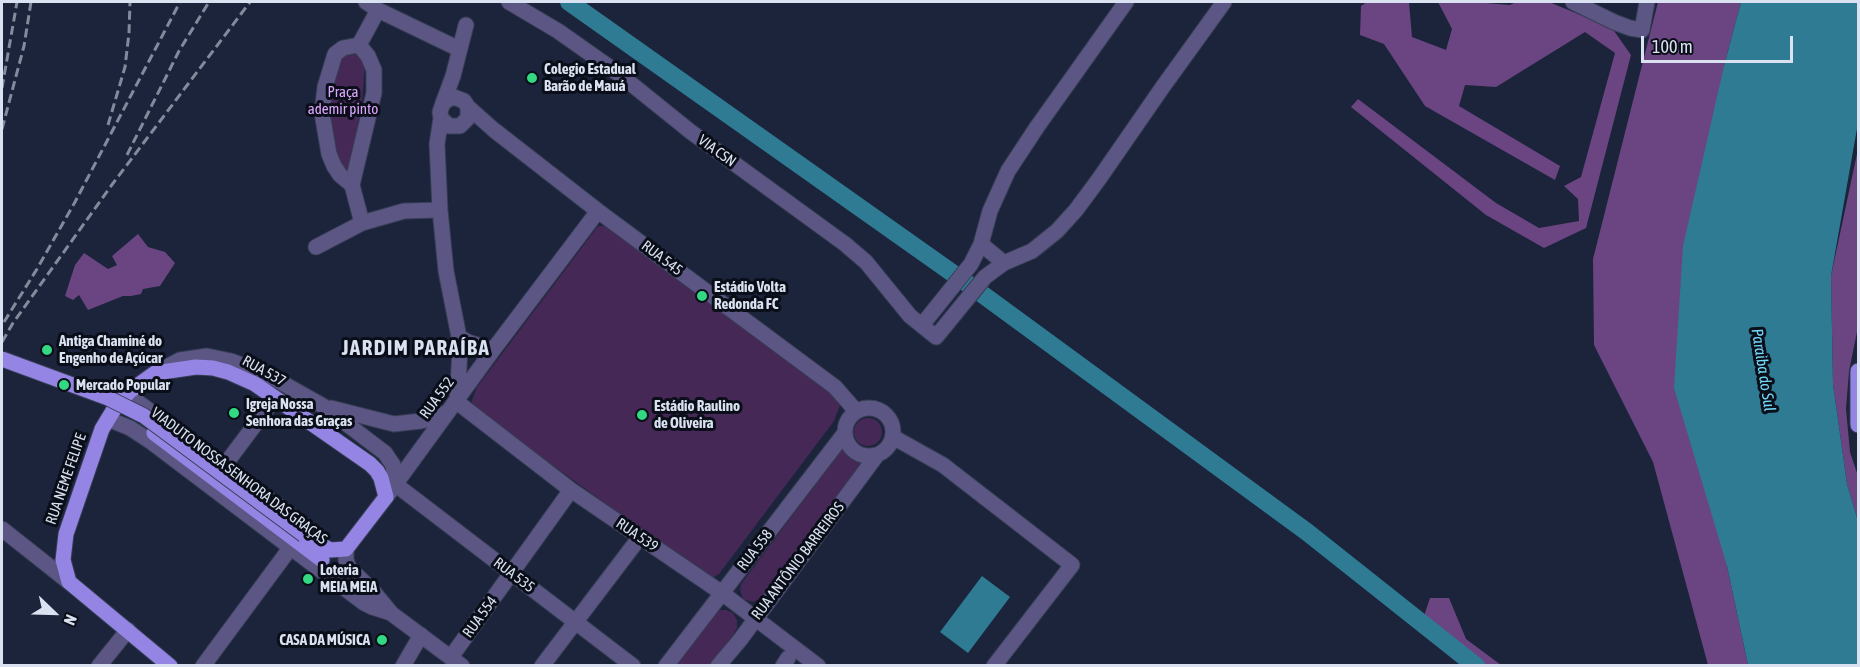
<!DOCTYPE html>
<meta charset="utf-8">
<style>
body{margin:0}
#map{position:relative;width:1860px;height:667px;overflow:hidden;background:#1b243b;font-family:"Asap Condensed",sans-serif}
canvas{display:block}
.frame{position:absolute;inset:0;border:3px solid #dae1f0;pointer-events:none}
.north{position:absolute;left:24px;top:583px;width:60px;height:60px;-webkit-text-stroke:4px #0a0e18;paint-order:stroke;rotate:113deg;font-size:16px;font-weight:700;line-height:24px;text-align:center;color:#dae1f0}
.north::after{content:'';display:block;margin:auto;width:21px;height:27px;background:#dae1f0;clip-path:polygon(50% 0,100% 100%,50% 72%,0 100%)}
.scale{position:absolute;left:1641px;top:36px;width:152px;height:27px;box-sizing:border-box;border:3px solid #dae1f0;border-top:0;padding-left:8px;font-size:18px;line-height:21px;white-space:nowrap;color:#dae1f0;-webkit-text-stroke:4px #0a0e18;paint-order:stroke}
</style>
<div id="map">
<canvas width="1860" height="667"></canvas>
<div class="frame"></div>
<div class="north">N</div>
<div class="scale">100 m</div>
</div>
<script>
const context = document.querySelector('canvas').getContext('2d');
context.lineJoin = 'round';
function fill(path, color) {
  context.fillStyle = color;
  context.fill(path, 'evenodd');
}
function shape(rows) {
  const path = new Path2D();
  for (const r of rows) {
    if (r.length === 3) {
      path.moveTo(r[0] + r[2], r[1]);
      path.arc(r[0], r[1], r[2], 0, 2 * Math.PI);
      continue;
    }
    path.moveTo(r[0], r[1]);
    for (let i = 2; i < r.length; i += 2) path.lineTo(r[i], r[i + 1]);
  }
  return path;
}
function stroke(path, color, width, dash) {
  context.strokeStyle = color;
  context.lineWidth = width;
  context.lineCap = dash ? 'butt' : 'round';
  context.setLineDash(dash || []);
  context.stroke(path);
}
function drawText(font, color, halo, rows, align = 'center') {
  context.font = font + ' "Asap Condensed",sans-serif';
  context.lineWidth = 6;
  context.setLineDash([]);
  context.textBaseline = 'middle';
  context.strokeStyle = halo;
  context.fillStyle = color;
  for (const [text, x, y, turn = 0] of rows) {
    context.save();
    context.translate(x, y);
    context.rotate((+turn || 0) * Math.PI / 180);
    context.textAlign = isNaN(turn) ? turn : align;
    if (halo) context.strokeText(text, 0, 0);
    context.fillText(text, 0, 0);
    context.restore();
  }
}
const green = shape([
 [342,50,366,54,362,102,353,155,351,165,345,171,339,173,325,113],
 [598,226,609,226,829,390,839,401,840,405,834,421,719,574,714,577,710,578,697,570,474,408,472,404,472,400,477,387],
 [868,432,14],
 [843,448,853,458,863,463,761,598,753,602,743,599,740,590,741,584],
 [719,610,726,610,733,613,737,620,737,628,733,635,709,665,674,666]
]);
const forest = shape([
 [1367,2,1409,2,1412,37,1446,50,1452,29,1438,2,1474,2,1510,5,1516,2,1549,2,1612,28,1631,55,1586,228,1544,248,1486,215,1351,107,1358,99,1496,203,1539,228,1579,221,1578,199,1564,186,1581,177,1615,53,1585,32,1496,87,1465,85,1459,106,1560,166,1555,180,1425,106,1384,44,1360,35,1361,6],
 [1658,2,1741,2,1724,66,1727,566,1748,665,1708,665,1653,462,1594,345,1593,259],
 [1858,149,1858,327,1849,371,1846,409,1850,452,1858,476,1858,521,1847,484,1833,384,1831,276],
 [138,234,148,247,165,252,175,263,160,286,143,289,141,294,131,296,123,296,88,310,79,295,73,300,65,296,75,265,84,253,108,269,117,265,112,256],
 [1430,598,1449,598,1466,639,1501,665,1469,665,1420,628]
]);
const water = shape([
 [1741,2,1858,2,1858,123,1831,276,1833,384,1847,484,1858,521,1858,665,1748,665,1727,566,1674,388,1683,246,1724,66],
 [982,576,1010,597,968,653,940,632]
]);
const river = shape([
 [569,2,982,294,1307,532,1476,666]
]);
const minor = shape([
 [366,2,378,10,459,49],
 [509,2,558,31,619,74,691,132,845,244,866,262,910,316,936,337,985,277,1004,263,1032,251,1057,231,1076,210,1099,179,1162,88,1224,2],
 [1573,2,1614,22,1630,28,1642,30,1647,2],
 [359,45,368,56,374,70,374,93,352,185,362,223],
 [359,45,378,10],
 [443,103,453,76,466,25],
 [468,107,494,130,598,211,835,387,856,411],
 [441,118,449,126,460,126,468,118,468,107,464,101,454,97,449,99,443,103,440,112,441,118,437,144,440,210,446,271,459,337,460,350,457,402],
 [352,185,340,175,334,166,329,154,322,113,325,87,335,54,343,48,359,45],
 [981,244,1004,263],
 [316,247,362,223,404,211,440,210],
 [922,325,971,264,981,244,990,211,1008,171,1037,127,1126,2],
 [459,337,468,342,493,350],
 [159,371,180,360,207,356,231,361,268,375,323,406,385,453,393,465,395,484],
 [127,394,304,525,321,544],
 [457,402,571,490,722,593,818,666],
 [869,432,24],
 [331,408,394,424,421,421,441,416,447,412],
 [108,419,130,428,150,441,364,603,372,607,391,613],
 [893,437,943,465,1072,565,994,666],
 [224,466,275,398],
 [395,484,633,666],
 [386,497,493,350,598,211],
 [2,529,69,582],
 [346,549,346,560,349,568,372,590,391,613],
 [384,608,462,666],
 [451,657,571,490],
 [99,666,128,630],
 [203,666,291,547],
 [403,666,421,635],
 [542,666,640,537],
 [666,666,844,434],
 [718,666,740,640,877,455],
 [783,666,788,658]
]);
const major = shape([
 [1858,371,1858,425],
 [154,433,322,560],
 [170,666,69,582,63,560,66,534,102,429,116,406,130,391,155,373,196,367,213,368,228,372,255,384,370,464,377,471,381,478,386,497,346,549,330,550,304,535]
]);
const rail = shape([
 [2,88,17,2],
 [108,125,125,67,129,33,130,2],
 [2,129,24,46,31,2],
 [127,155,179,51,209,2],
 [4,322,37,269,75,202,180,2],
 [2,342,13,323,111,186,250,2]
]);
const majorBridge = shape([
 [2,359,108,398,144,416,304,535]
]);
const markers = [
 [532,78,6,"#33d882"],
 [702,296,6,"#33d882"],
 [47,350,6,"#33d882"],
 [64,385,6,"#33d882"],
 [234,413,6,"#33d882"],
 [642,415,6,"#33d882"],
 [308,579,6,"#33d882"],
 [382,640,6,"#33d882"]
];
const poiNames = [
 ["Colegio Estadual",544,69],
 ["Barão de Mauá",544,86],
 ["Estádio Volta",714,287],
 ["Redonda FC",714,304],
 ["Antiga Chaminé do",59,341],
 ["Engenho de Açúcar",59,358],
 ["Mercado Popular",76,385],
 ["Igreja Nossa",246,404],
 ["Senhora das Graças",246,421],
 ["Estádio Raulino",654,406],
 ["de Oliveira",654,423],
 ["Loteria",320,570],
 ["MEIA MEIA",320,587],
 ["CASA DA MÚSICA",370,640,"right"]
];
const parkNames = [
 ["Praça",343,92],
 ["ademir pinto",343,109]
];
const streetNames = [
 ["VIA CSN",717,151,36],
 ["RUA 545",662,258,37],
 ["RUA 537",264,371,29],
 ["RUA 552",437,398,-54],
 ["VIADUTO NOSSA SENHORA DAS GRAÇAS",239,476,37],
 ["RUA NEME FELIPE",66,479,-71],
 ["RUA 539",637,535,34],
 ["RUA 558",755,550,-52],
 ["RUA ANTÔNIO BARREIROS",798,561,-53],
 ["RUA 535",514,575,37],
 ["RUA 554",480,617,-54]
];
const waterNames = [
 ["Paraiba do Sul",1763,370,81]
];
const districtNames = [
 ["JARDIM PARAÍBA",416,348]
];
fill(green, '#452856');
fill(forest, '#6b4581');
fill(water, '#2e7b93');
stroke(river, '#2e7b93', 18);
stroke(minor, '#363e54', 17);
stroke(major, '#363e54', 17);
stroke(minor, '#5c5684', 15);
stroke(major, '#9485e4', 15);
stroke(rail, '#828a9c', 3, [9, 4.5]);
stroke(majorBridge, '#363e54', 17, []);
stroke(majorBridge, '#9485e4', 15);
for (const [x, y, r, color] of markers) {
  const dot = new Path2D();
  dot.arc(x, y, r, 0, 2 * Math.PI);
  context.fillStyle = color;
  context.fill(dot);
  stroke(dot, '#0a0e18', 2);
}
drawText('bold 15px', '#dae1f0', '#0a0e18', poiNames, 'left');
drawText('15px', '#dda6fe', '#0a0e18', parkNames);
drawText('15px', '#dae1f0', '#0a0e18', streetNames);
drawText('italic 16px', '#73d9fa', '#0a0e18', waterNames);
context.letterSpacing = '1.5px';
drawText('bold 21px', '#dae1f0', '#0a0e18', districtNames);
context.letterSpacing = '0px';
</script>
